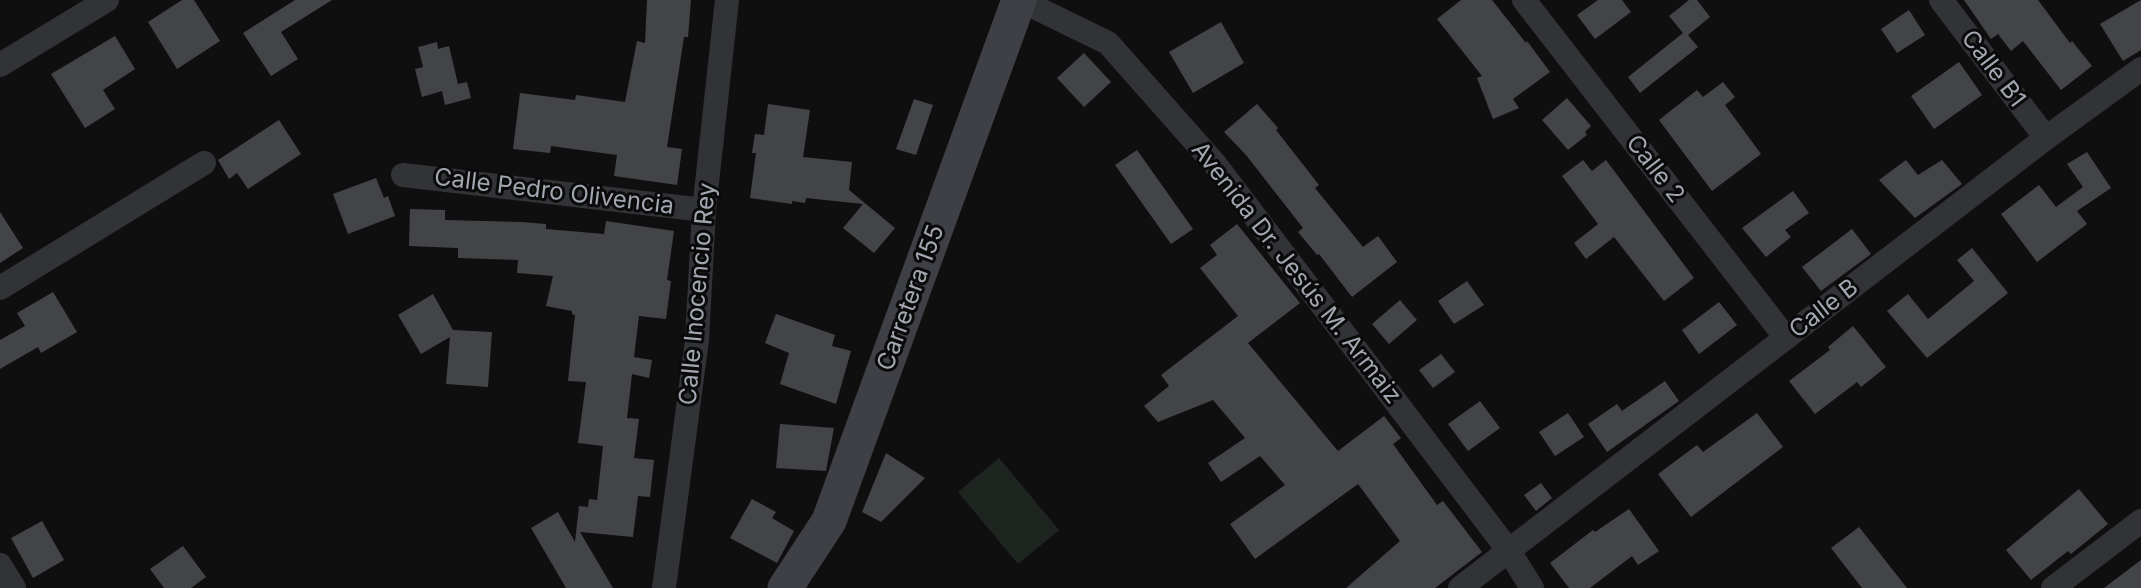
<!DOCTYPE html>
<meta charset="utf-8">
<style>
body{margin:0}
canvas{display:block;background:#0f0f10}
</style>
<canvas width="2141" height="588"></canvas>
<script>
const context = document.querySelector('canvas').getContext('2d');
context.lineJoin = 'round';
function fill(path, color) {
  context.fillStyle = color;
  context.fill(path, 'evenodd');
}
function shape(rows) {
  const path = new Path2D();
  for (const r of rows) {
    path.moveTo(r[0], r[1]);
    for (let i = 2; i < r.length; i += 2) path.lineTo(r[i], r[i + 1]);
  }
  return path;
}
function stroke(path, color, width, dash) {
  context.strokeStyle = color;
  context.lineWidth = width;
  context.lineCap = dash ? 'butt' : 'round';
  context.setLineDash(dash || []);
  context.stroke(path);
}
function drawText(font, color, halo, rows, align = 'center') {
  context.font = font + ' Inter,sans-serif';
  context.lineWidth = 6;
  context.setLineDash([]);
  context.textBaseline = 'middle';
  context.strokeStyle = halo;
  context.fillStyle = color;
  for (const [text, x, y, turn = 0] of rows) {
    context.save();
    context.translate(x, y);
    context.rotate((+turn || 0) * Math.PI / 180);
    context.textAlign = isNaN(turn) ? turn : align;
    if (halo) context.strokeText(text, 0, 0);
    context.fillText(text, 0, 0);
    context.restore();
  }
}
const green = shape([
 [999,458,1059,530,1018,564,958,492]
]);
const building = shape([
 [182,0,194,0,220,41,177,69,148,22],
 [295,0,332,0,281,32,298,59,271,76,243,33],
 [647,0,691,0,688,37,684,37,667,147,682,149,677,185,614,176,617,155,551,146,550,153,513,149,520,93,575,100,576,95,625,102,637,41,645,43],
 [1461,0,1492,0,1526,43,1527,41,1550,72,1513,99,1519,108,1493,119,1477,78,1482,76,1437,19],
 [1598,0,1622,0,1631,12,1595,39,1577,15],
 [1689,0,1697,0,1710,17,1688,35,1698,47,1640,93,1628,77,1683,33,1669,16],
 [1964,0,2038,0,2070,43,2072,41,2092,66,2061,90,2023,41,2011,51,1998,34,1991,39],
 [2141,0,2141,50,2123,61,2100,24],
 [1909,10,1925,35,1897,53,1881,29],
 [1221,22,1244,63,1193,93,1169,52],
 [115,36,135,69,103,90,115,109,85,128,51,74],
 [437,42,438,49,449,46,458,84,467,82,471,98,445,105,442,91,422,97,415,69,423,67,418,47],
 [1084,53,1111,82,1084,107,1057,78],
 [1959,62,1982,95,1934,129,1911,96],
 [1723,82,1735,97,1725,105,1761,154,1712,191,1659,120,1697,90,1703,97],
 [1567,98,1591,126,1585,132,1587,135,1568,150,1542,120],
 [914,99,933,105,916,155,896,149],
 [768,104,810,110,803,157,852,162,849,190,895,228,874,253,843,228,863,204,806,198,805,203,792,201,792,204,750,198,756,153,752,153,755,134,764,135],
 [1257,104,1278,128,1276,130,1319,185,1315,188,1363,247,1378,236,1397,262,1352,297,1319,254,1317,255,1298,232,1303,228,1246,155,1224,132],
 [279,120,301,154,248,189,237,173,229,179,218,160],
 [1137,150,1193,229,1171,244,1115,165],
 [2087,152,2111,188,2077,211,2087,224,2037,262,2001,214,2039,185,2056,207,2083,187,2067,164],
 [1583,160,1592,171,1606,160,1694,278,1664,301,1614,237,1586,259,1574,243,1598,224,1562,176],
 [1906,160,1918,175,1942,160,1962,184,1915,218,1879,180],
 [376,178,384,198,388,196,395,216,348,234,333,194],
 [1793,191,1809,213,1785,230,1791,237,1766,257,1742,228],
 [410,209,445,210,445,220,521,222,546,224,546,229,604,234,606,221,674,231,667,280,671,281,666,319,639,316,634,357,652,360,649,378,632,374,627,418,639,419,634,458,654,460,650,497,638,496,633,537,580,532,613,588,566,588,531,528,558,512,575,542,579,506,588,507,589,499,597,500,603,446,578,443,586,382,568,381,575,315,572,314,572,311,546,306,553,276,517,273,518,260,458,258,458,248,409,246],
 [0,212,23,248,0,263],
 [1237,224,1300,303,1248,343,1338,451,1384,416,1401,438,1393,444,1437,505,1443,501,1482,552,1435,588,1346,588,1400,541,1358,484,1255,559,1230,524,1285,485,1260,456,1221,482,1208,463,1245,438,1213,400,1158,422,1144,406,1169,386,1161,375,1238,316,1200,268,1217,255,1210,245],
 [1852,229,1871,254,1821,291,1802,267],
 [1972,248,2008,293,1927,358,1887,311,1908,294,1928,319,1974,281,1957,260],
 [1467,281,1484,305,1454,324,1438,301],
 [53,292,77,332,41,353,38,347,0,369,0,340,25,326,17,313],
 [433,294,453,330,492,332,488,387,446,384,450,337,421,354,398,315],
 [1400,300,1417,320,1389,344,1372,324],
 [1719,302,1737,325,1699,354,1682,330],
 [776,314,835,335,832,346,851,351,836,404,780,384,789,353,765,343],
 [1853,326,1886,367,1861,387,1857,382,1815,414,1789,381,1830,350,1828,347],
 [1441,354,1455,372,1433,388,1419,370],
 [1665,381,1679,401,1607,452,1588,424,1617,404,1622,411],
 [1480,401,1500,428,1468,451,1448,424],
 [1568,413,1584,437,1555,456,1539,432],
 [1757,413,1783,447,1691,517,1658,474,1697,445,1703,452],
 [780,424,834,428,826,471,776,468],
 [886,453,925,478,881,522,862,512],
 [1541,483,1552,498,1536,511,1524,495],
 [2079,489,2108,524,2071,554,2068,551,2031,580,2006,550],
 [752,499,776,512,772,518,794,531,777,563,730,538],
 [1629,509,1659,551,1638,565,1632,556,1590,588,1569,588,1550,563,1593,530,1595,532],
 [42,521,64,560,33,578,11,538],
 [1859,527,1907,588,1862,588,1831,548],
 [183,546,206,577,191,588,164,588,150,569],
 [2141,560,2141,588,2104,588]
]);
const street = shape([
 [1020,0,1108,43,1215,164,1509,551,1532,588],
 [1524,0,1786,338],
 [1941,0,2046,138],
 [0,65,107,0],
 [403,175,704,210],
 [0,288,204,163],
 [0,565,14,588],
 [664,588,697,340,704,210,727,0],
 [1460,588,2046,138,2141,69],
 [2053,588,2141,521]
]);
const secondary = shape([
 [785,588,829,521,1019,0]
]);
const streetNames = [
 ["Calle B1",1993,69,53],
 ["Calle 2",1655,169,52],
 ["Calle Pedro Olivencia",554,192,7],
 ["Avenida Dr. Jesús M. Armaiz",1296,273,52],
 ["Calle Inocencio Rey",698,294,-85],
 ["Carretera 155",911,298,-70],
 ["Calle B",1824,309,-38]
];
fill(green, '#1e241f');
fill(building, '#434448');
stroke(street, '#323337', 24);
stroke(secondary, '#3f4045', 35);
drawText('24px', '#a2a6b0', '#0a0a0b', streetNames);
</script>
